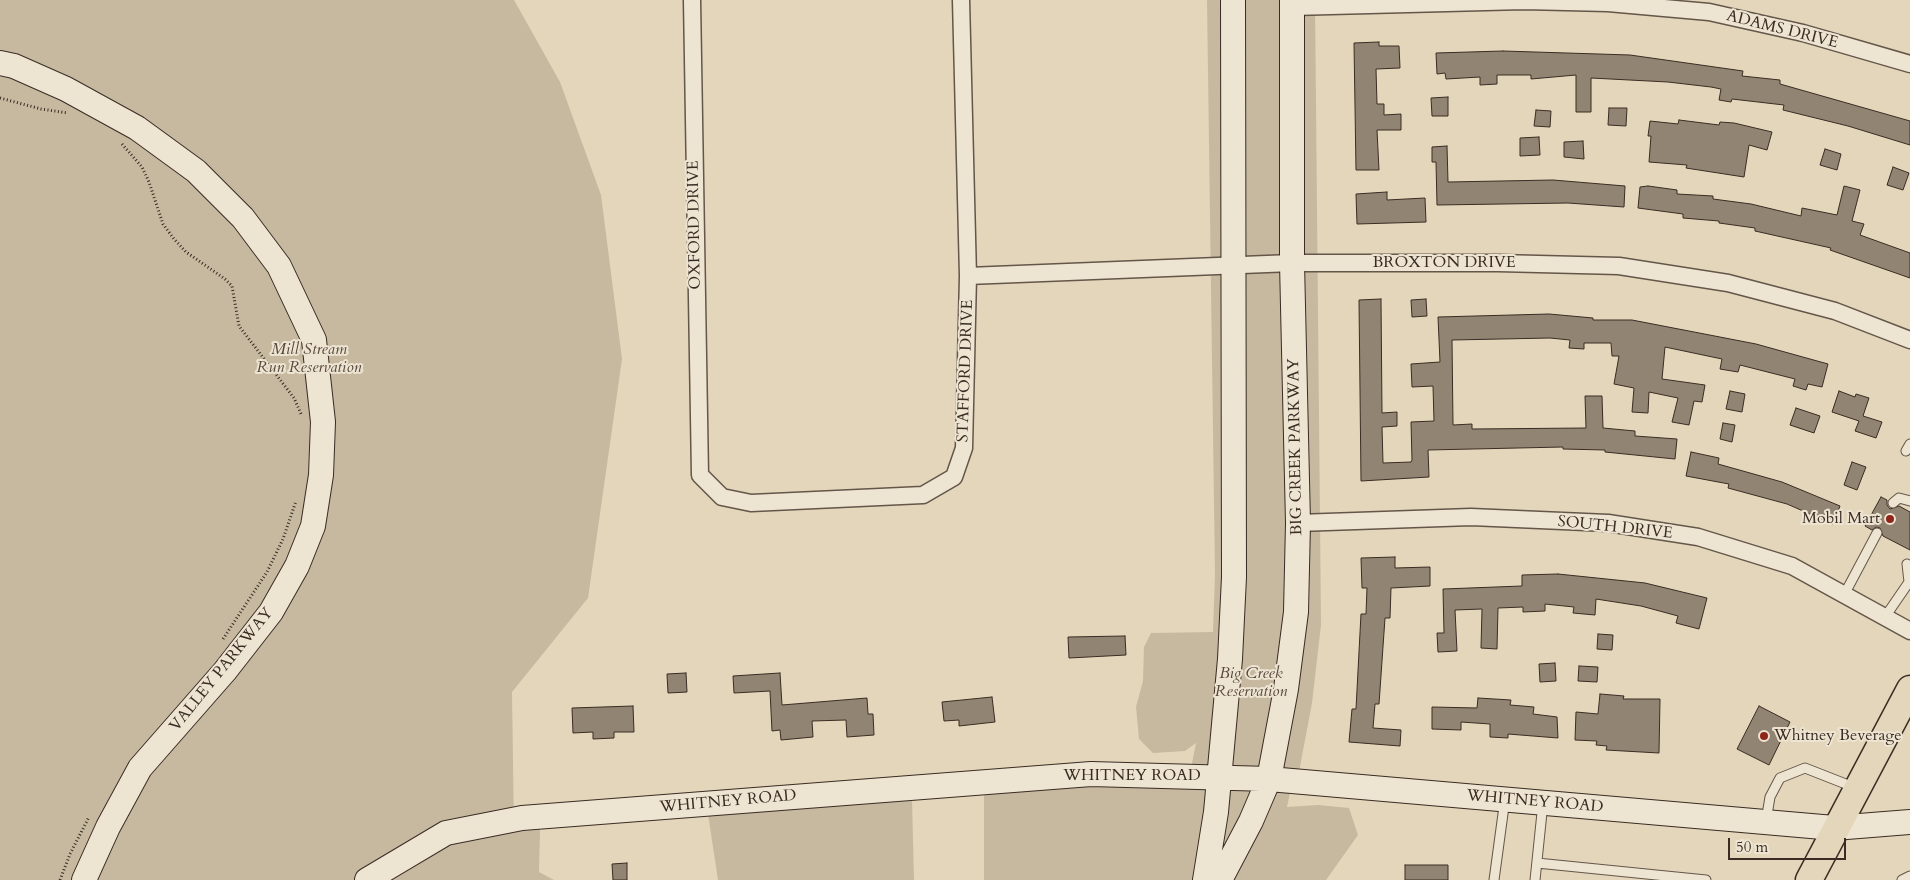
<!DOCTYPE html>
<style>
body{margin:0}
#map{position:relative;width:1910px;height:880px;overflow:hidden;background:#e3d6ba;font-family:Cardo,serif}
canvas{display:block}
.scale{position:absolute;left:1728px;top:838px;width:118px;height:22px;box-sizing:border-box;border:2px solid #3a2c23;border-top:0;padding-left:6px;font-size:15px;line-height:18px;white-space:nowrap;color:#3a2c23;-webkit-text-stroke:4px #ede4d2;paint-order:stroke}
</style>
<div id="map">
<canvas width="1910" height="880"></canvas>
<div class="scale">50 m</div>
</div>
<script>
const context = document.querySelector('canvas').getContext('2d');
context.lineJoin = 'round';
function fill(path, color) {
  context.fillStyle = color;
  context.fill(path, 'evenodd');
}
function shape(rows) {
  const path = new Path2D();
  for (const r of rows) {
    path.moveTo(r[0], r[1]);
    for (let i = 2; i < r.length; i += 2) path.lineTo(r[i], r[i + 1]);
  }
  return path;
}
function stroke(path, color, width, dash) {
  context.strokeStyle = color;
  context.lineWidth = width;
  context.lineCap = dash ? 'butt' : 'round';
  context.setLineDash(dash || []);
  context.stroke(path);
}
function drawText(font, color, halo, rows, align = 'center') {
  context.font = font + ' Cardo,serif';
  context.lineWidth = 4;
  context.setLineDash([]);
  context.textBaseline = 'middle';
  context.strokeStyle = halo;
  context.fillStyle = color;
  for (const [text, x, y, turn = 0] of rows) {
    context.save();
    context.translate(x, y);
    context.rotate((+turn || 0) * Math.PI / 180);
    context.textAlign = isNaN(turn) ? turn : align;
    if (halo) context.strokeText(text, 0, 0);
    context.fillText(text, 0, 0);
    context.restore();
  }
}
const green = shape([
 [0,0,514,0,560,82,601,195,622,359,588,598,512,692,514,832,540,829,539,872,554,880,0,880],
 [1207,0,1315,0,1321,625,1312,703,1296,788,1291,788,1287,807,1318,805,1349,808,1358,835,1326,880,984,880,984,793,998,781,1189,779,1196,743,1185,751,1153,753,1139,739,1136,707,1143,681,1144,647,1151,633,1213,632,1215,575],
 [912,800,914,880,718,880,708,814]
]);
const building = shape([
 [1379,42,1379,46,1399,46,1400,68,1376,69,1377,104,1384,104,1384,115,1401,114,1401,130,1377,130,1379,170,1356,170,1354,43,1379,42],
 [1503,51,1630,55,1743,71,1742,76,1780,80,1780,84,1910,121,1910,145,1848,126,1783,110,1784,105,1732,99,1731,102,1719,100,1721,89,1711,87,1668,82,1591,78,1591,112,1576,112,1576,75,1531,79,1531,75,1497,75,1497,84,1480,85,1480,77,1446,79,1445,73,1437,74,1436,53,1503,51],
 [1448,97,1448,116,1432,116,1431,98,1448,97],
 [1609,108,1627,108,1626,126,1608,125,1609,108],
 [1536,110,1551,111,1550,127,1534,126,1536,110],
 [1679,120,1719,125,1720,122,1734,123,1772,132,1767,150,1749,145,1744,177,1686,168,1687,165,1649,162,1651,136,1648,136,1650,121,1678,124,1679,120],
 [1539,137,1540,155,1520,156,1520,138,1539,137],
 [1583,141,1584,159,1564,157,1564,142,1583,141],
 [1447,146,1448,182,1553,180,1625,186,1624,207,1568,203,1437,205,1436,162,1432,162,1432,147,1447,146],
 [1825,149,1841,154,1837,170,1820,165,1825,149],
 [1893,167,1909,173,1903,190,1887,185,1893,167],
 [1648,186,1677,190,1677,194,1713,196,1713,199,1751,204,1801,216,1802,208,1837,215,1844,186,1860,190,1852,221,1864,224,1860,235,1910,253,1910,278,1830,250,1831,248,1755,231,1755,228,1719,223,1719,221,1683,218,1683,214,1638,208,1640,187,1648,186],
 [1387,192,1387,200,1425,198,1426,222,1357,224,1356,194,1387,192],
 [1381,299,1382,413,1397,412,1397,426,1382,427,1383,463,1411,462,1412,460,1411,422,1434,421,1433,386,1412,387,1411,364,1440,362,1438,317,1549,314,1593,318,1593,320,1632,320,1756,344,1828,364,1822,387,1808,384,1806,390,1793,386,1795,379,1740,365,1738,372,1720,369,1722,359,1665,347,1662,379,1705,385,1702,402,1694,401,1689,425,1672,422,1678,398,1649,392,1648,413,1632,412,1634,388,1614,384,1619,356,1612,356,1611,343,1584,343,1584,349,1569,348,1570,340,1550,338,1452,340,1453,425,1472,424,1472,429,1586,428,1585,396,1602,396,1603,428,1635,431,1635,436,1677,439,1675,459,1605,452,1605,450,1563,449,1563,447,1428,450,1429,477,1361,481,1359,300,1381,299],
 [1426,299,1427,316,1412,317,1411,300,1426,299],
 [1730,391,1745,394,1742,412,1726,409,1730,391],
 [1839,391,1855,397,1856,394,1869,398,1863,416,1882,422,1876,438,1855,431,1859,421,1832,412,1839,391],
 [1796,408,1820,416,1814,433,1790,425,1796,408],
 [1723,423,1735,425,1732,442,1720,439,1723,423],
 [1691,452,1719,458,1718,464,1782,482,1840,506,1833,524,1787,504,1728,488,1729,484,1686,476,1691,452],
 [1852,462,1866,467,1857,490,1844,485,1852,462],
 [1881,497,1887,500,1887,505,1890,509,1899,506,1910,512,1910,550,1883,536,1880,528,1876,527,1872,530,1865,526,1881,497],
 [1395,557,1395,568,1430,567,1430,586,1391,588,1390,618,1385,618,1379,704,1375,704,1373,728,1401,730,1400,746,1349,742,1352,709,1356,709,1361,614,1366,614,1367,588,1362,588,1361,558,1395,557],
 [1558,574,1645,583,1707,598,1699,629,1676,623,1678,616,1641,606,1596,599,1595,615,1573,613,1574,607,1545,604,1545,611,1523,612,1523,607,1498,608,1497,649,1481,648,1482,609,1455,610,1457,651,1438,652,1437,633,1444,633,1443,589,1522,586,1522,575,1558,574],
 [1598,634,1613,635,1612,650,1597,649,1598,634],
 [1125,636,1126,655,1069,658,1068,637,1125,636],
 [1555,663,1556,681,1540,682,1539,664,1555,663],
 [1579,666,1598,667,1597,682,1578,681,1579,666],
 [686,673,687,692,668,693,667,674,686,673],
 [780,673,782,705,867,698,868,714,873,714,874,735,847,737,846,720,812,721,813,737,781,740,780,730,772,731,770,691,734,693,733,676,780,673],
 [1600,694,1624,696,1623,699,1660,699,1659,753,1606,750,1607,746,1596,745,1597,741,1575,740,1576,712,1598,714,1600,694],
 [992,697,995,722,959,726,959,720,944,721,942,702,992,697],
 [1478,698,1511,700,1510,705,1534,707,1533,714,1557,717,1558,738,1508,734,1508,738,1490,737,1490,724,1461,722,1461,730,1432,729,1432,707,1477,708,1478,698],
 [633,706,634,732,614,732,614,738,593,739,593,732,573,733,572,708,633,706],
 [1759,706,1790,722,1769,765,1737,749,1759,706],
 [627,863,627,880,613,880,612,864,627,863],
 [1405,865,1448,865,1448,880,1405,880,1405,865]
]);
const path = shape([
 [0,98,41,109,68,113],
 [122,144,142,167,149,182,163,224,174,239,186,252,225,279,232,286,239,326,294,398,302,416],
 [223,639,267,572,283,539,296,501],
 [60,880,70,854,89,817]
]);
const lane = shape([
 [1906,451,1910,444],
 [1893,503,1899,498,1910,501],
 [1844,595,1877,533],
 [1885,617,1909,582,1907,564],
 [1766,821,1770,797,1780,778,1805,768,1856,788],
 [1537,863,1706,880],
 [1494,880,1505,799],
 [1535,880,1543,803],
 [1902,880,1910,876]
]);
const street = shape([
 [692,0,700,475,722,497,751,503,923,495,954,477,964,448,968,276,961,0],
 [1292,7,1524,1,1608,3,1709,12,1803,33,1910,64],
 [968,276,1292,263,1498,263,1619,266,1728,283,1835,311,1910,340],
 [1298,523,1471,517,1608,523,1698,537,1792,566,1910,631]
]);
const secondary = shape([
 [0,63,14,66,66,89,137,128,196,171,243,218,279,266,314,340,323,422,321,475,313,526,297,566,271,612,225,671,140,768,108,827,84,880],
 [367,880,446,833,522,818,1091,774,1269,779,1834,828,1910,822],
 [1205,880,1216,812,1230,659,1234,577,1233,0],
 [1220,880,1251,821,1269,779,1286,689,1296,612,1298,523,1292,263,1292,0]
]);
const primary = shape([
 [1809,880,1910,689]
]);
const markers = [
 [1890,519,5,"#8f2418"],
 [1764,736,5,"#8f2418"]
];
const streetNames = [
 ["ADAMS DRIVE",1782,30,14],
 ["OXFORD DRIVE",695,225,-91],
 ["BROXTON DRIVE",1444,263],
 ["STAFFORD DRIVE",966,371,-88],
 ["BIG CREEK PARKWAY",1296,447,-91],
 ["SOUTH DRIVE",1615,528,6],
 ["VALLEY PARKWAY",222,670,-51],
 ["WHITNEY ROAD",1132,776],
 ["WHITNEY ROAD",728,802,-5],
 ["WHITNEY ROAD",1535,802,5]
];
const parkNames = [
 ["Mill Stream",309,350],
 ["Run Reservation",309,368],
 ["Big Creek",1251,674],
 ["Reservation",1251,692]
];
const poiNames = [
 ["Mobil Mart",1880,519],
 ["Whitney Beverage",1774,736,"left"]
];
fill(green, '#c6b9a0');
fill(building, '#928472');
stroke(building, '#3a2c23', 1);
stroke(lane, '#645649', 11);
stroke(street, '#645649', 19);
stroke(secondary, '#3a2c23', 26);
stroke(primary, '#3a2c23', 29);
stroke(path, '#3a2c23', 3, [1, 2.5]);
stroke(lane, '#ede4d2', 9);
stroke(street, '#ede4d2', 16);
stroke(secondary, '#ede4d2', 24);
stroke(primary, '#e3d6ba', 26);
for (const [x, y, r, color] of markers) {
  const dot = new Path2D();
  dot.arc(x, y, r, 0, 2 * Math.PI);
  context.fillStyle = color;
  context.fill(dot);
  stroke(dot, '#ede4d2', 2);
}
drawText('16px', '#3a2c23', '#ede4d2', streetNames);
drawText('italic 16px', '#56483c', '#ede4d2', parkNames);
drawText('16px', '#3a2c23', '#ede4d2', poiNames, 'right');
</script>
